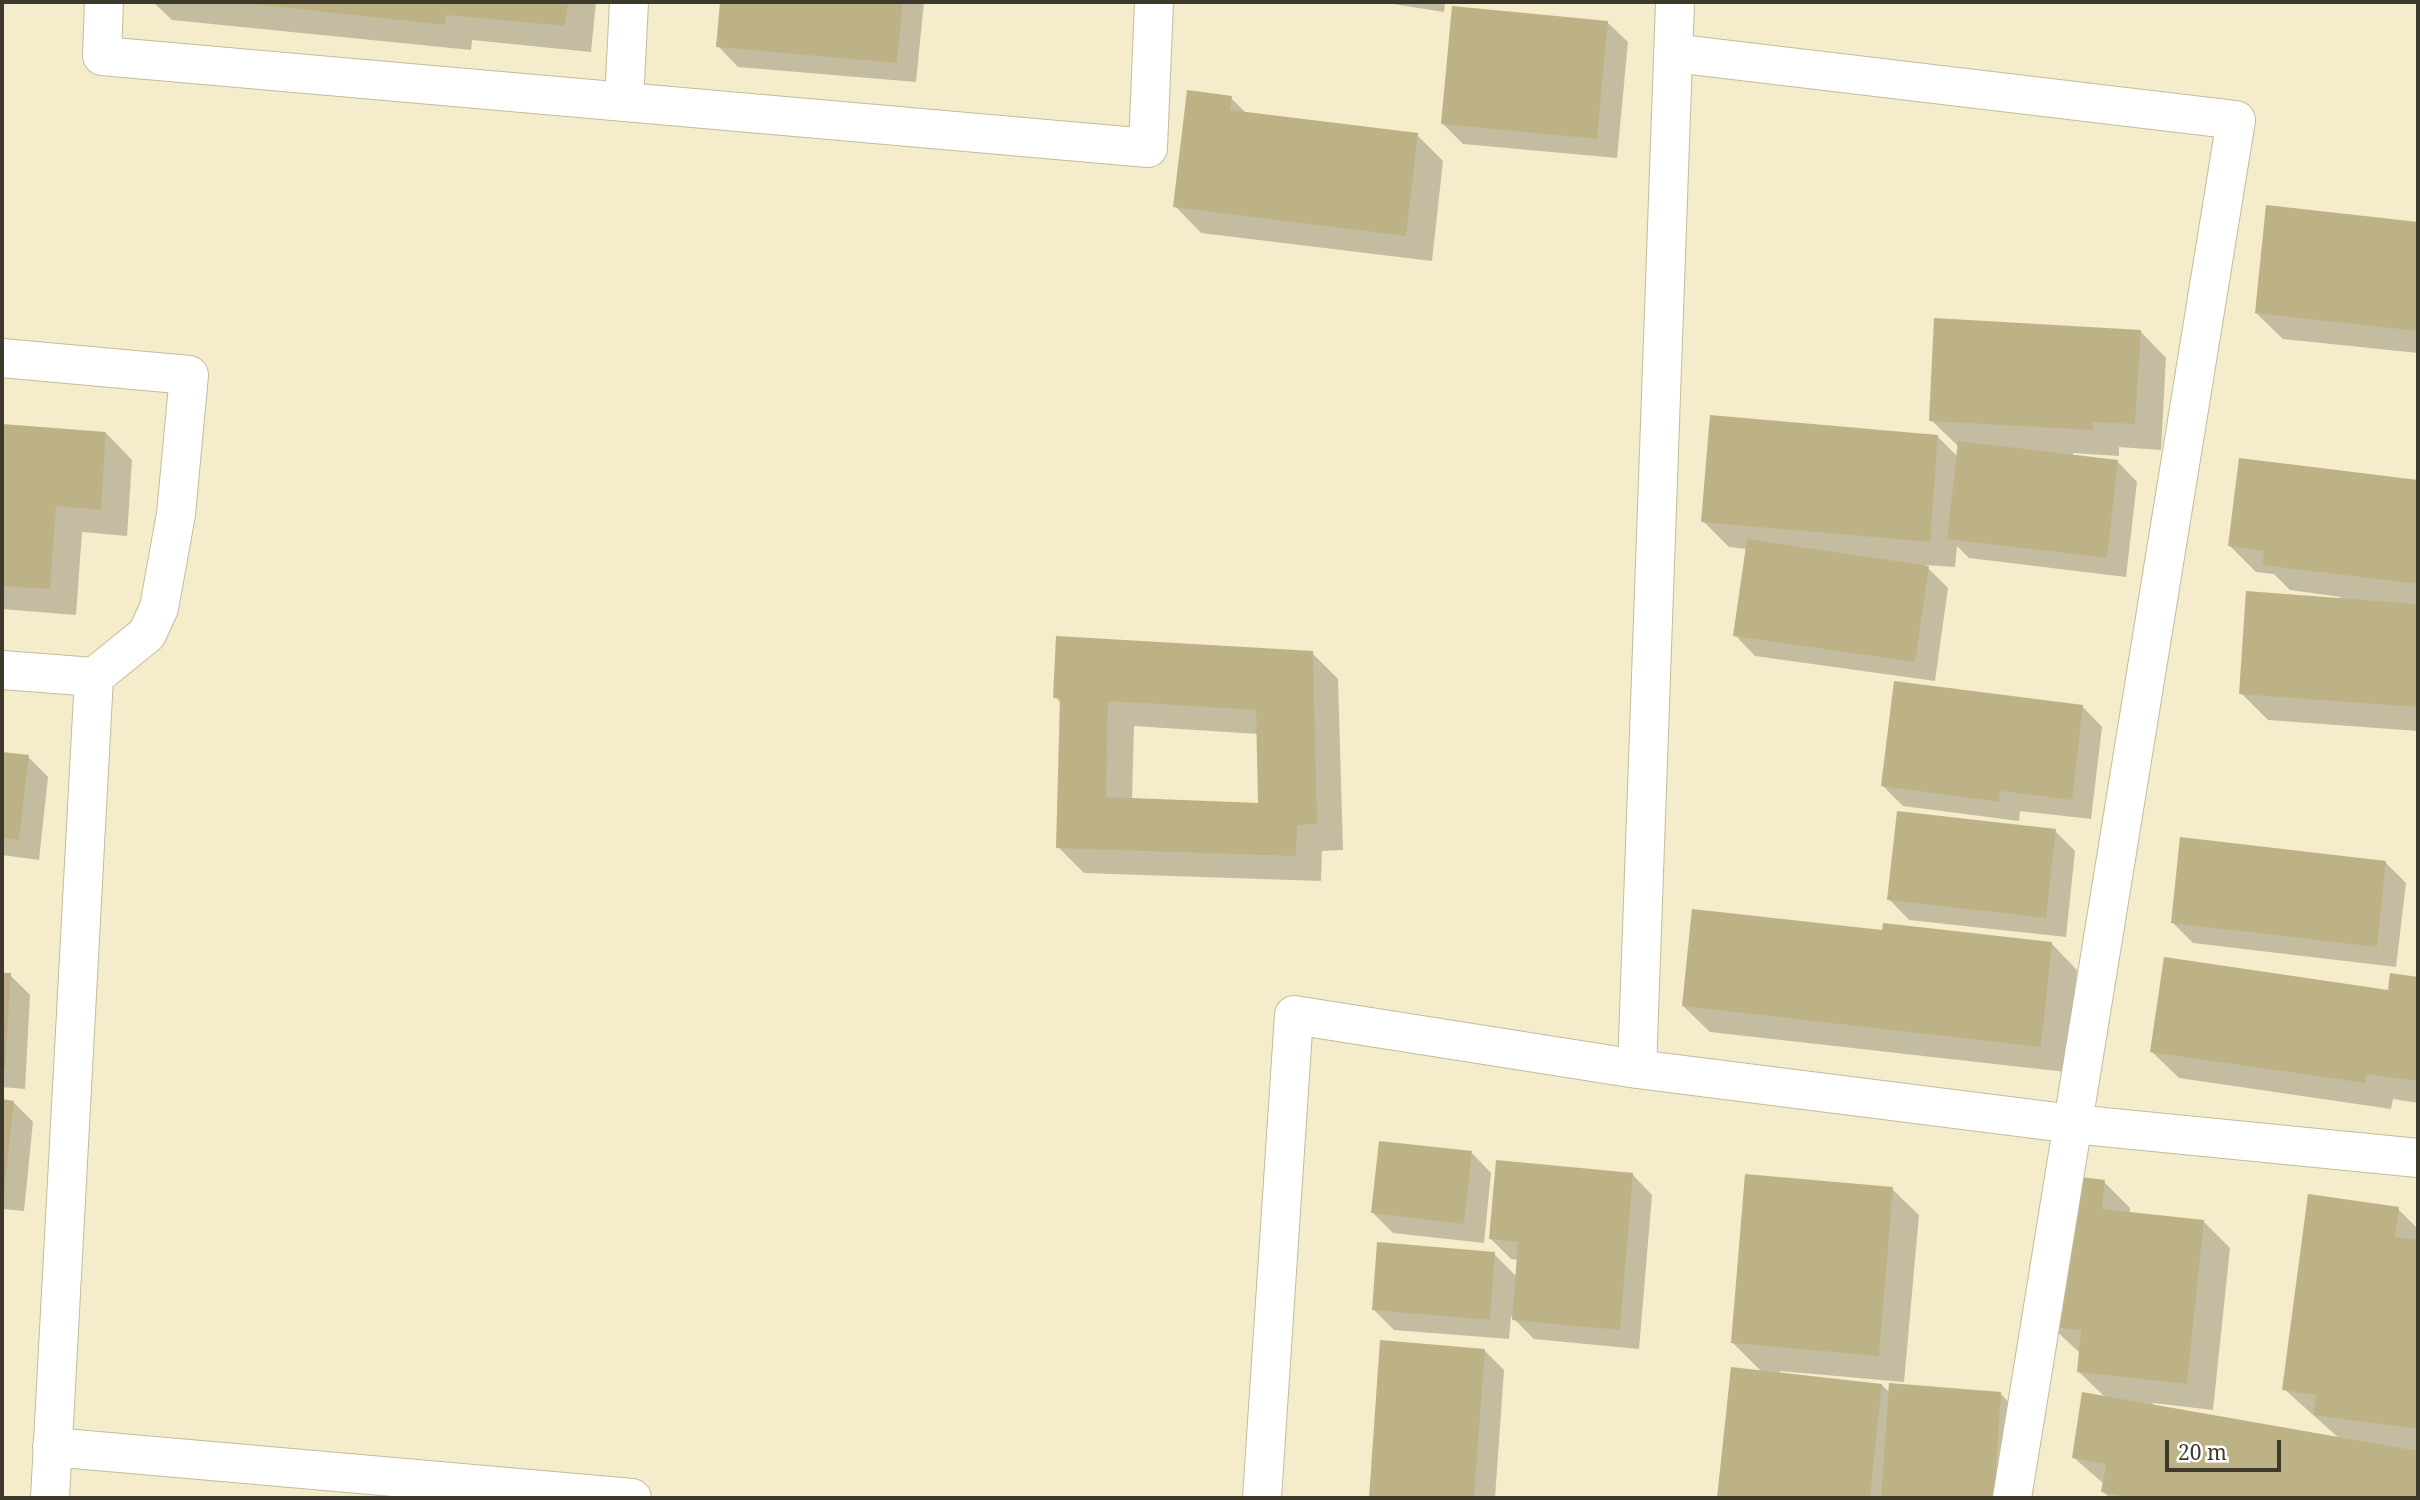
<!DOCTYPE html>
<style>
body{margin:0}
#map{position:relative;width:2420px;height:1500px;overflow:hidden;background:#f4ecca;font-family:"Noto Serif",serif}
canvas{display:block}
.frame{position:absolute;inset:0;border:4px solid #3d3a2c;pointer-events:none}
.scale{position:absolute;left:2165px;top:1440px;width:116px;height:32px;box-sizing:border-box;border:4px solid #3d3a2c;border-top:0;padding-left:9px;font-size:21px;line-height:24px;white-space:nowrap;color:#3d3a2c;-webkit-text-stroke:5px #fff;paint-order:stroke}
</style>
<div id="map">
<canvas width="2420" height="1500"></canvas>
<div class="frame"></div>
<div class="scale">20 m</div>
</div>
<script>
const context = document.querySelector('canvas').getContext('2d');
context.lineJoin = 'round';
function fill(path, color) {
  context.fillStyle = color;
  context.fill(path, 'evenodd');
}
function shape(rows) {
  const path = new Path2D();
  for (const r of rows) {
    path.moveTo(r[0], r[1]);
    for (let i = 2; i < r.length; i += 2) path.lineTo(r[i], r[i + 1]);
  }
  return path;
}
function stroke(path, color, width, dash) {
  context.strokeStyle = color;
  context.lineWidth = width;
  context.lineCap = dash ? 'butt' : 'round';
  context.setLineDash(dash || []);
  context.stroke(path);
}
const shadow = shape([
 [153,2,596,2,591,52,472,40,471,50,172,20],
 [722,2,924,2,916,82,738,67,718,46],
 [1380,2,1445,2,1444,12],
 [1607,22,1628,42,1617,158,1463,144,1443,124],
 [1231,98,1247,114,1417,135,1443,161,1432,261,1201,233,1175,206],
 [2267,207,2418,223,2418,353,2283,339,2256,313],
 [2140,331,2166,358,2161,450,2119,447,2119,456,2073,453,2073,456,2117,461,2137,482,2126,577,1969,558,1957,546,1955,567,1925,565,1948,588,1935,681,1755,656,1735,635,1747,549,1729,547,1703,521,1938,437,1958,457,1959,447,1931,420],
 [2,425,106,433,132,460,127,536,82,532,76,615,2,609],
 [2240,460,2418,481,2418,731,2268,720,2241,693,2341,597,2290,590,2274,574,2256,572,2230,546],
 [1312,653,1338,679,1343,850,1322,851,1321,881,1084,873,1058,847,1062,704,1055,697],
 [1134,726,1258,734,1260,804,1132,800],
 [2082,706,2102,727,2091,819,2020,811,2019,821,1903,806,1883,786],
 [2,754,28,757,48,777,39,860,2,855],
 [2055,831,2075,851,2066,937,1909,920,1889,899],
 [2385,862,2406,883,2396,967,2193,943,2173,923],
 [1884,932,2051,943,2077,970,2066,1072,1710,1032,1683,1006],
 [2,974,10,975,30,995,25,1089,2,1087],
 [2392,975,2418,979,2418,1103,2393,1099,2391,1109,2179,1078,2152,1052,2389,992],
 [2,1101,13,1102,33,1122,24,1211,2,1209],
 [1471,1152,1491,1173,1484,1243,1393,1233,1373,1213],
 [1632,1174,1652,1195,1639,1349,1534,1339,1511,1316,1509,1339,1394,1330,1374,1310,1494,1254,1517,1277,1519,1260,1511,1259,1491,1239],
 [2104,1182,2130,1208,2130,1214,2204,1222,2230,1248,2213,1410,2153,1403,2152,1406,2340,1439,2284,1389,2398,1209,2418,1229,2418,1498,2110,1498,2103,1492,2104,1484,2073,1457,2105,1397,2078,1371,2080,1353,2052,1327],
 [1892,1189,1919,1215,1904,1382,1780,1371,1779,1374,1882,1385,1890,1393,2000,1393,2020,1414,2014,1498,1719,1498,1733,1368,1762,1372,1732,1342],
 [1382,1342,1484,1350,1504,1370,1495,1498,1371,1498]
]);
const building = shape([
 [233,2,568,2,565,26,446,15,445,25],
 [720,2,903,2,897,63,716,47],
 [1452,6,1608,21,1597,139,1441,124],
 [1187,90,1232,96,1230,110,1418,133,1406,236,1173,207],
 [2266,205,2418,222,2418,331,2255,313],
 [1934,318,2141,330,2135,424,2093,422,2093,430,1929,421],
 [1710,415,1938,435,1930,542,1701,522],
 [2,424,106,432,101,510,56,506,50,589,2,586],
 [1958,441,2118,460,2107,558,1947,539],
 [2239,458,2418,480,2418,584,2262,565,2264,551,2228,546],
 [1747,539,1929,566,1915,662,1733,636],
 [2246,591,2418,604,2418,707,2239,694],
 [1056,636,1313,651,1317,824,1297,825,1296,856,1056,848,1060,698,1053,698],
 [1108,701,1256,710,1258,803,1106,797],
 [1894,681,2083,705,2072,800,2000,791,1999,802,1881,786],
 [2,752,29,755,19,840,2,838],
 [1897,811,2056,829,2046,918,1887,900],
 [2180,837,2386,861,2377,947,2171,923],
 [1692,909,1882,930,1883,923,2052,942,2041,1047,1682,1006],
 [2164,957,2388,990,2390,973,2418,977,2418,1081,2367,1074,2365,1083,2150,1052],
 [2,973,11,973,5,1069,2,1069],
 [2,1099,14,1101,4,1192,2,1192],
 [1379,1141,1472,1151,1464,1224,1371,1213],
 [1496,1160,1633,1173,1620,1330,1512,1320,1518,1242,1489,1239],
 [1745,1174,1893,1187,1879,1356,1731,1343],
 [2065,1175,2105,1180,2102,1209,2204,1220,2187,1384,2077,1372,2081,1330,2050,1327],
 [2308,1194,2399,1207,2395,1237,2418,1240,2418,1429,2313,1415,2316,1395,2282,1390],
 [1377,1242,1495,1252,1490,1320,1372,1310],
 [1380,1340,1485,1349,1474,1498,1369,1498],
 [1731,1367,1882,1384,1870,1498,1717,1498],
 [1889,1383,2001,1392,1994,1498,1881,1498],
 [2082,1392,2418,1451,2418,1498,2134,1498,2101,1492,2106,1464,2072,1458]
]);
const minor = shape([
 [104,2,102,56,1148,148,1154,2],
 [1673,53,2236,120,2012,1498],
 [624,102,629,2],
 [2,358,189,375,176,514,159,608,147,634,94,677],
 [2,670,94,677,50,1498],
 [1637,1069,1675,2],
 [52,1447,632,1498],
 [1262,1498,1294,1015,1637,1069,2073,1124,2418,1158]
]);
fill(shadow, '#0003');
fill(building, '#bdb285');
stroke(minor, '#c3bc9b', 40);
stroke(minor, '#fff', 38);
</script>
